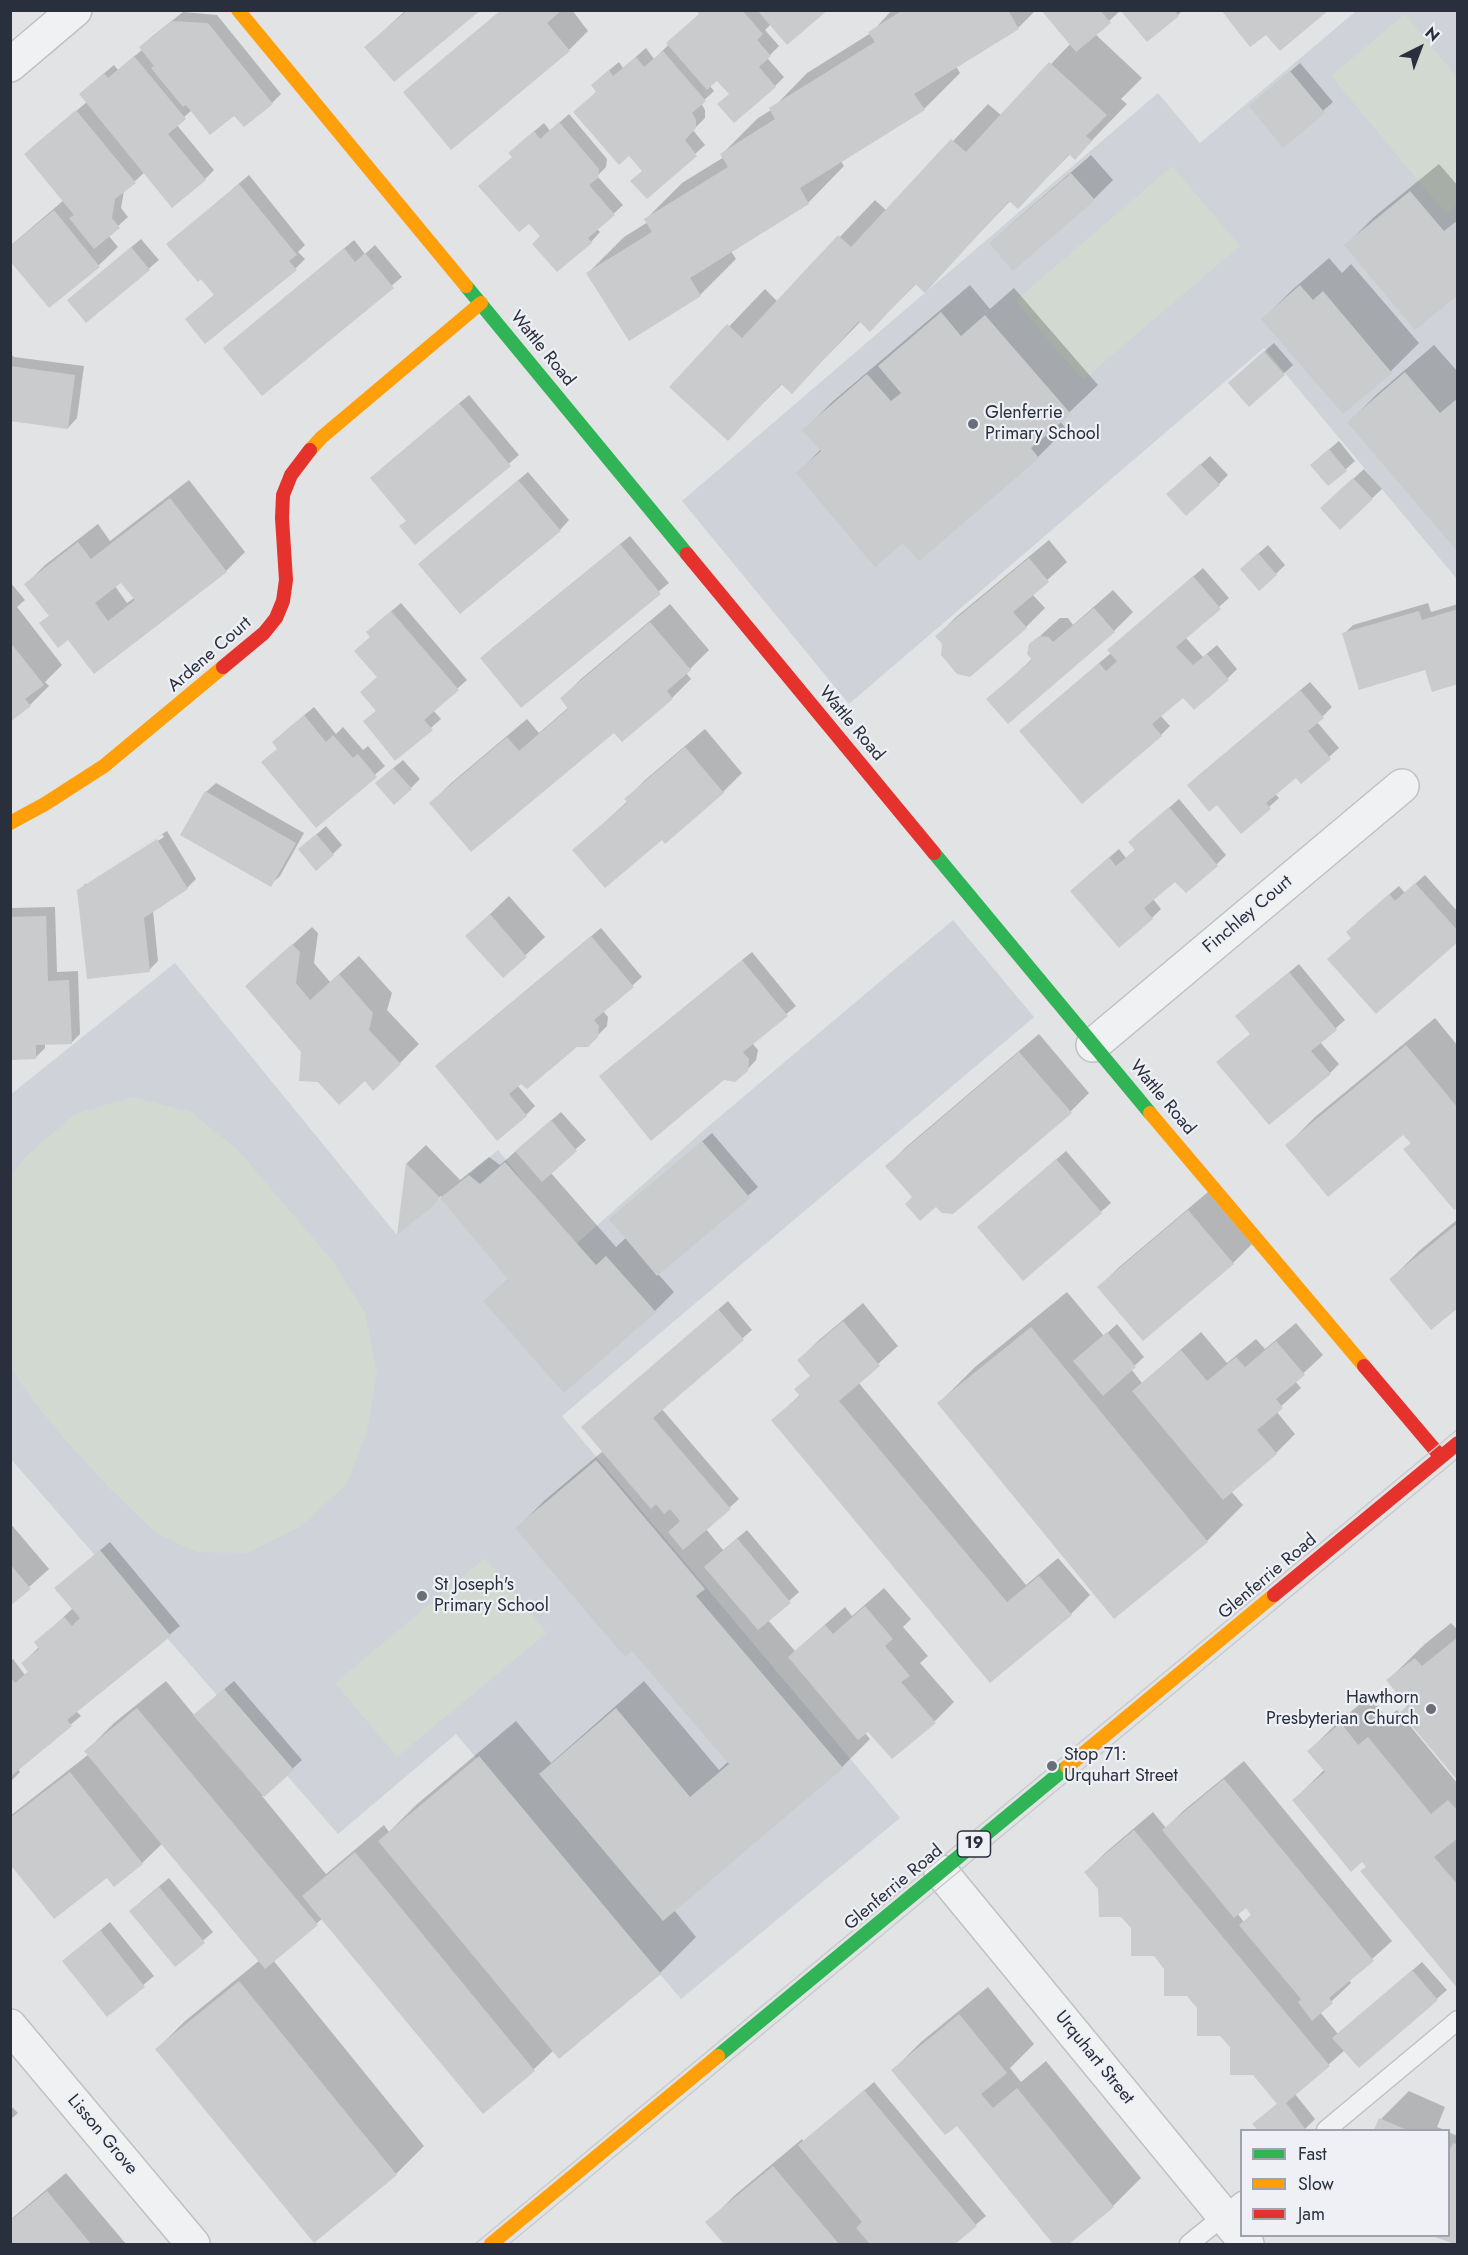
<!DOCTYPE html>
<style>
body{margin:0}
#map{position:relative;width:1468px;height:2255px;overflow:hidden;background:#e1e3e5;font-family:Jost,sans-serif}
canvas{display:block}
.frame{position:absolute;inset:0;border:12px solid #292f3d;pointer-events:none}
.legend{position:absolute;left:1240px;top:2129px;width:210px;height:108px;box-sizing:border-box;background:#eef0f5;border:2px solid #9fa3ab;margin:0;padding:8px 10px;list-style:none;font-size:18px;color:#292f3d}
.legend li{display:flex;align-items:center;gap:12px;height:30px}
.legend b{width:30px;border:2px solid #9fa3ab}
.north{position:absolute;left:1390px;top:18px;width:60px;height:60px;-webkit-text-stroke:4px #eef0f5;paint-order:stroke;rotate:42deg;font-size:16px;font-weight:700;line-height:24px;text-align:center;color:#292f3d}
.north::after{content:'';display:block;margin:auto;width:21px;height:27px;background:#292f3d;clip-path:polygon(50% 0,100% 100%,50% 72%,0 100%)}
</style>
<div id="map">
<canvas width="1468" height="2255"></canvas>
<div class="frame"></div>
<ul class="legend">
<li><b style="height:8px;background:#30b455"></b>Fast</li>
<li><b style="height:8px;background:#ff9f0a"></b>Slow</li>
<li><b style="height:8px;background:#e5322d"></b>Jam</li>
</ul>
<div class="north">N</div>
</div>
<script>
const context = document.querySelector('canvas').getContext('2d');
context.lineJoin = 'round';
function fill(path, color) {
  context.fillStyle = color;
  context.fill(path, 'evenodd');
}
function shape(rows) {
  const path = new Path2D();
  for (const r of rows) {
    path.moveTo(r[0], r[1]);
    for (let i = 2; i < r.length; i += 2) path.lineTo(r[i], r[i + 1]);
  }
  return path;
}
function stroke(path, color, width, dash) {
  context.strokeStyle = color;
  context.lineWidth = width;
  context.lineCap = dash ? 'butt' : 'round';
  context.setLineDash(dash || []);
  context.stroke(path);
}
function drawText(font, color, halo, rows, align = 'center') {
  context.font = font + ' Jost,sans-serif';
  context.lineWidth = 4.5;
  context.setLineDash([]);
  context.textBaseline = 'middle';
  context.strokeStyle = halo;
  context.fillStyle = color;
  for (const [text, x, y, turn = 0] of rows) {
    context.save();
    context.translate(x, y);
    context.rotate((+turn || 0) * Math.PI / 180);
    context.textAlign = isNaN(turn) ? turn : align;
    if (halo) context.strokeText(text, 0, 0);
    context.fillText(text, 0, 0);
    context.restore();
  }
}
const built = shape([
 [1356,11,1457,11,1457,579,1264,348,849,704,682,501,1158,93,1200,143],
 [953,920,1034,1017,562,1416,900,1818,681,1999,456,1734,338,1834,11,1459,10,1095,175,963,397,1235,498,1150,574,1246,704,1130]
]);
const green = shape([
 [1405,14,1457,77,1457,205,1446,214,1331,76],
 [1172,166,1240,246,1083,380,1015,301],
 [132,1097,191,1112,238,1150,332,1260,365,1312,377,1372,367,1432,347,1484,300,1527,248,1553,197,1552,157,1534,108,1487,68,1443,32,1400,11,1368,11,1175,27,1155,75,1114],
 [485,1558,547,1633,397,1757,335,1683]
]);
const shadow = shape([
 [406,10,479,10,366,47],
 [501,10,572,10,588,31,569,50],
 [698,10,826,10,771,24,765,30,779,46,767,58,784,77,775,86,730,94,717,79,710,86,714,91,701,103,705,110,705,118,693,130,705,145,647,197,643,170,597,91,602,76,619,62,623,68,646,48,654,59,701,13],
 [892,10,1036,10,1018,28,956,66,960,73,924,109,841,161,844,166,808,203,731,251,736,259,700,295,588,273,624,237,648,222,646,219,682,183,724,157,722,154,758,118,771,110,807,73,871,33],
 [1043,10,1121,10,1095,34,1142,78,1121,99,1127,104,1075,158,1070,154,1018,207,1011,200,924,291,916,284,870,330,861,321,792,392,783,383,728,439,671,387,765,289,778,302,875,200,887,211,988,104,1002,116,1071,43],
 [1122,10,1183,10,1178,15],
 [183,12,217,15,281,94,272,103,235,114,192,110,176,124,214,170,205,179,145,172,124,191,121,208,128,217,108,235,118,247,99,265,50,306,10,246,64,200,35,145,87,102,81,94,90,85,114,65,118,70,143,49,150,38],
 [1300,63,1333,102,1283,146,1260,97],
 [569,114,607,159,606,167,597,176,623,205,597,229,600,232,591,242,542,236,513,157,519,144,544,123,550,131],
 [1091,155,1113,180,1094,199,991,244,1010,225],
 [1439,164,1458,186,1458,293,1346,245,1374,217],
 [249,175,305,245,298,252,305,259,296,268,187,319,215,294,168,244],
 [141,239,159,260,87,321,79,291],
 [354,240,365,254,375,245,402,277,262,393,225,348],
 [1329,258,1342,273,1351,264,1419,343,1391,371,1343,412,1263,319,1291,291],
 [970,285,990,309,1014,288,1098,385,1060,421,1066,429,1038,457,904,541,798,473,821,449,804,430,832,402],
 [1274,343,1293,365,1249,405,1239,374],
 [1434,345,1458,372,1458,550,1349,422,1377,394],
 [10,353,14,357,84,366,77,418,68,428,10,420],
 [469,395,519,455,415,543,407,520,381,469],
 [1339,441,1355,461,1329,484,1321,456],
 [1210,456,1228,475,1219,484,1178,485],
 [1364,469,1382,489,1340,528,1331,499],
 [528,472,569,520,560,530,420,564],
 [189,480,245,552,226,571,95,672,68,637,41,623,50,615,26,584,45,565,98,524,110,541],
 [121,581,134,598,127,603,115,586],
 [630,536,669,583,521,706,491,649],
 [1049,540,1067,562,1032,594,1045,608,1026,627,943,644,937,636,956,617],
 [1268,545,1285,565,1276,574,1251,560],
 [1203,568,1229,598,1185,637,1203,657,1217,645,1237,669,1228,678,1194,708,1183,696,1160,715,1170,726,1161,735,1031,721,1111,653,1118,641],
 [10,582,25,600,17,607,62,665,45,682,49,686,30,705,10,720],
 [1113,590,1133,612,1114,631,1008,722,989,699,1033,658,1030,645,1060,618,1068,618,1073,625],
 [401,603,467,680,433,710,441,719,396,759,365,721,377,710,378,677,371,636,377,623],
 [1428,603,1431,612,1458,604,1458,682,1344,634,1353,625],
 [670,604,709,650,686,673,691,679,672,698,622,740,615,731,431,803,450,784,527,719,539,733,569,707,562,698,581,679],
 [1310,682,1332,707,1317,722,1339,748,1301,782,1296,776,1275,794,1279,798,1241,832,1198,776],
 [314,707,336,734,343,727,363,750,368,746,385,766,316,826,283,733],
 [705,729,742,773,723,792,665,841,662,838,574,850,629,800,627,798,645,780],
 [403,760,420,779,411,788,386,774],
 [216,783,304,833,280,876,270,885,206,792],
 [1179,799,1226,855,1217,864,1186,891,1175,879,1153,899,1161,909,1152,918,1081,882,1119,849,1126,858,1136,849,1140,833],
 [326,826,342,845,333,854,300,849],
 [167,831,196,879,187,888,153,910,158,961,149,970,79,891,86,883,86,886,164,837,162,834,88,881],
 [1425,875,1458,912,1458,940,1352,937,1357,922,1399,886,1405,893],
 [509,896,545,937,503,976,467,936],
 [55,907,57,972,78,971,80,1034,71,1043,45,1044,45,1048,35,1058,10,1058,10,908],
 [312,927,318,933,314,963,330,982,359,956,392,993,387,1010,419,1044,400,1063,365,1079,303,1051,247,986],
 [601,928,642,977,603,1011,608,1017,607,1026,587,1046,576,1046,517,1085,535,1106,526,1115,446,1057],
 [752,952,796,1006,752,1043,758,1050,756,1060,747,1070,611,1067],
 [1299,964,1345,1020,1320,1042,1339,1064,1330,1073,1251,1033,1237,1016],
 [1435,1018,1458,1046,1458,1205,1403,1132,1287,1145,1315,1117],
 [1039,1034,1089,1093,1070,1112,936,1205,913,1197,887,1166,906,1147],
 [561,1112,586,1140,550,1172,616,1247,627,1237,621,1210,712,1133,758,1187,658,1274,674,1292,655,1311,486,1301,509,1278,441,1196,399,1232,407,1163,426,1145,460,1180,489,1157,500,1165],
 [1066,1151,1111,1203,1023,1279,988,1218],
 [1208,1192,1252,1244,1233,1263,1099,1287,1118,1268],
 [1458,1219,1458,1306,1391,1279,1419,1251],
 [1067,1292,1104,1336,1117,1324,1144,1357,1131,1369,1142,1383,1201,1332,1227,1363,1256,1339,1265,1349,1296,1323,1323,1355,1295,1381,1301,1388,1276,1411,1295,1434,1276,1453,1231,1491,1243,1505,1207,1541,939,1403,975,1367],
 [728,1301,752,1330,661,1408,739,1499,706,1529,723,1550,747,1530,799,1592,768,1620,795,1651,845,1607,852,1616,884,1588,911,1619,903,1627,928,1656,920,1663,954,1702,935,1721,869,1729,865,1733,870,1739,842,1767,674,1910,696,1937,660,1973,554,2050,534,2069,483,2112,323,1918,273,1960,424,2146,396,2174,314,2241,157,2049,185,2021,260,1960,163,1843,142,1863,115,1885,107,1875,10,1865,10,1816,89,1754,86,1751,114,1723,166,1681,194,1715,234,1681,302,1760,262,1796,326,1874,384,1825,389,1832,416,1805,516,1721,551,1763,644,1681,719,1770,729,1761,632,1649,517,1528,545,1500,603,1451,592,1418],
 [863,1303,898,1346,858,1382,1026,1585,1058,1558,1090,1595,1071,1614,990,1681,773,1420,801,1394,796,1389,811,1375,799,1360,818,1341],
 [10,1523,49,1569,10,1604],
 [110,1542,180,1626,76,1711,81,1716,18,1769,20,1772,10,1782,10,1661,13,1659,25,1675,29,1671,23,1663,39,1647,36,1643,73,1608,66,1579],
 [1451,1623,1458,1630,1458,1779,1409,1705,1388,1680,1425,1644],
 [1370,1696,1387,1718,1397,1710,1458,1784,1458,1986,1368,1866,1294,1800,1325,1769,1309,1751,1337,1723],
 [1244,1761,1392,1941,1349,1980,1351,1983,1320,2012,1338,2034,1422,1962,1447,1990,1359,2066,1345,2050,1295,2094,1315,2119,1304,2130,1260,2130,1254,2124,1278,2103,1086,1872,1105,1853,1153,1812,1166,1828,1183,1811],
 [1246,1906,1252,1914,1244,1922,1237,1913],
 [169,1878,213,1932,175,1965,140,1902],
 [110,1922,154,1976,107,2015,64,1961],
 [988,1987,1034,2044,1010,2068,1021,2082,1046,2061,1141,2178,1113,2206,1066,2244,1055,2244,957,2124,893,2070,921,2042],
 [874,2082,986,2216,953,2244,725,2244,707,2223,735,2195,802,2139,804,2142],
 [1409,2091,1445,2107,1437,2127,1445,2130,1376,2130,1381,2119],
 [10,2105,18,2113,10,2120],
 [1448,2132,1458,2136,1458,2242,1455,2244,1435,2236,1448,2236],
 [66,2173,126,2244,10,2244,10,2220]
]);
const building = shape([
 [408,10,481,10,394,82,364,47],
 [501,10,562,10,547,23,570,51,451,150,403,92],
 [696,10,742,10,763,34,757,40,771,56,759,67,776,87,734,123,717,104,729,94,717,81,707,90,666,43,699,14],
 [757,10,828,10,787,45],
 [903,10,1008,10,1019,29,914,94,925,110,800,188,809,204,690,278,701,296,629,341,586,273,652,232,644,219,728,167,720,154,775,119,769,108,875,42,868,32],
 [1041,10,1100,10,1111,23,1076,52],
 [1120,10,1174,10,1179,16,1147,42],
 [1221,10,1329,10,1280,51,1266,35,1250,47],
 [172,21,208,23,273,104,244,127,234,116,210,135,186,105,183,107,151,68,154,66,139,47],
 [663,51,706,101,692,113,696,120,696,128,685,140,697,156,647,199,630,181,642,171,629,156,619,165,573,112,596,92,591,85,609,70,613,76,636,57,644,67],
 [134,56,186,119,168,134,206,180,172,208,79,94,104,73,108,78],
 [1049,62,1107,115,1086,136,1092,141,1075,160,1069,154,1018,209,1009,201,925,293,915,284,870,332,859,321,792,394,781,384,728,441,669,387,727,324,742,338,838,235,851,247,951,139,966,152],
 [1290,71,1325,113,1283,148,1249,106],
 [76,110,136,183,115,199,112,218,120,228,94,249,69,218,74,215,24,154],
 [559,122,599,169,598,178,589,185,615,215,588,238,592,243,557,272,532,244,540,236,529,224,519,232,478,186,512,157,508,153,534,131,540,139],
 [1071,173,1095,200,1013,271,989,243],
 [239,184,297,255,289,261,297,270,205,344,185,319,214,295,201,279,198,282,166,244],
 [1410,191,1444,231,1458,220,1458,295,1415,330,1344,245],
 [54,210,100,267,49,308,10,261,10,246],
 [131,247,150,270,86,323,67,300],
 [344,248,355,262,365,253,394,288,262,396,223,348],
 [1300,285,1313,300,1323,291,1392,373,1343,414,1261,319],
 [941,312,961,336,985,315,1071,414,1031,448,1039,458,919,561,903,543,875,567,796,473,821,451,802,430,867,374,891,401,901,393,878,366],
 [1264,351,1285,375,1249,407,1228,383],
 [10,366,75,375,68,429,10,421],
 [1405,372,1440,413,1458,398,1458,552,1347,422],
 [459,403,511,466,415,545,399,526,406,521,370,478],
 [1329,449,1347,471,1328,486,1310,465],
 [1200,464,1220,485,1186,516,1166,494],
 [1353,478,1373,499,1340,530,1320,508],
 [518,480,561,531,460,614,418,564],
 [170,498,227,572,94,674,68,640,58,648,39,623,49,616,24,584,78,542,91,559],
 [121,583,135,600,108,621,95,603],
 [620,544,661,594,521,708,480,658],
 [1258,553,1277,575,1259,591,1240,569],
 [1029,558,1049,582,1013,612,1027,628,970,677,957,674,941,655,942,644,935,636],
 [1193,576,1221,609,1176,647,1193,665,1207,654,1229,680,1194,710,1183,698,1152,724,1162,736,1082,804,1019,731,1099,663,1106,671,1117,661,1107,650],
 [1094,608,1115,632,1008,724,986,699,1032,660,1027,654,1029,644,1039,636,1049,637,1053,642],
 [1458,609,1458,684,1432,692,1425,670,1359,690,1342,633,1419,611,1422,620],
 [391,611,459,690,424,720,433,730,395,761,363,721,376,711,360,692,377,677,354,651,370,637,366,632],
 [650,622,691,670,667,691,673,699,622,742,614,733,471,852,429,803,507,737,519,751,568,709,560,698],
 [10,642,44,685,25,699,31,706,10,722],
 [1300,690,1324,718,1308,731,1331,759,1301,784,1296,778,1266,803,1271,809,1241,834,1217,805,1209,812,1187,785],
 [304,715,326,742,333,735,353,758,358,754,377,777,316,828,261,762,277,749,272,742],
 [685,747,724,793,665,844,662,840,605,888,572,850,628,802,624,799],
 [393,768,412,789,394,805,375,783],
 [205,791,296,843,271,887,180,835],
 [1169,807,1218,866,1186,893,1175,882,1144,908,1153,919,1119,948,1070,891,1109,857,1116,866,1135,850,1128,842],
 [316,834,334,855,316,871,298,849],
 [157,839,188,889,144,918,150,972,87,979,77,890],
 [1415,883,1458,931,1458,942,1376,1014,1327,959,1351,938,1346,932,1389,894,1395,901],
 [490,914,527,957,503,978,465,936],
 [46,916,48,981,69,980,72,1044,36,1045,36,1059,10,1060,10,917],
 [591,936,634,987,594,1020,599,1026,598,1037,588,1047,577,1047,527,1089,521,1084,509,1094,527,1116,497,1141,435,1066],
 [292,944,300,952,296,983,310,1000,339,974,373,1013,369,1030,401,1064,373,1091,365,1081,339,1105,318,1082,299,1081,301,1052,245,986],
 [742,960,788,1016,743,1052,749,1059,748,1071,735,1082,724,1080,651,1141,599,1076],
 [1289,972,1337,1030,1311,1051,1331,1074,1269,1125,1216,1062,1250,1034,1235,1016],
 [1406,1045,1458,1108,1458,1207,1454,1210,1403,1149,1411,1143,1403,1135,1328,1197,1285,1145],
 [1019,1052,1072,1113,953,1214,942,1213,936,1207,920,1221,905,1204,912,1197,885,1166],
 [551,1120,577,1151,542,1182,515,1151],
 [702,1141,750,1198,657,1276,609,1219],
 [1056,1159,1102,1213,1023,1281,977,1227],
 [505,1162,596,1265,606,1256,656,1312,564,1393,483,1301,508,1279,440,1198,469,1175,480,1184],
 [406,1163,440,1198,432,1207,397,1235],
 [1188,1210,1234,1264,1143,1341,1097,1287],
 [1458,1223,1458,1308,1431,1330,1389,1279],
 [718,1309,744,1340,653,1418,731,1509,683,1550,668,1532,680,1521,670,1509,664,1514,656,1504,651,1509,581,1427],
 [843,1321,880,1366,839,1401,1007,1602,1039,1576,1072,1615,990,1683,771,1420,800,1396,794,1389,810,1376,797,1360],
 [1031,1327,1208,1542,1114,1619,937,1403],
 [1107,1332,1136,1367,1103,1396,1073,1361],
 [1276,1341,1305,1375,1276,1399,1283,1408,1257,1430,1277,1454,1223,1500,1132,1391,1181,1350,1207,1381,1236,1357,1245,1367],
 [596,1460,705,1589,696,1596,843,1768,663,1921,539,1774,616,1708,690,1797,729,1764,632,1651,625,1657,515,1528],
 [737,1538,791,1603,758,1630,704,1567],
 [100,1550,171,1636,67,1720,72,1726,10,1777,10,1677,15,1683,28,1672,21,1663,39,1649,34,1642,64,1617,72,1626,80,1618,54,1588],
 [10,1564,31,1589,10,1606],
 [865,1606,893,1639,885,1646,910,1676,901,1682,936,1723,892,1759,868,1732,858,1740,788,1657,825,1625,833,1634],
 [1458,1637,1458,1781,1400,1712,1407,1706,1386,1680,1415,1658,1422,1666],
 [224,1689,294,1770,264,1797,193,1715],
 [137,1708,318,1925,265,1969,84,1751],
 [1341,1723,1358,1745,1368,1737,1431,1814,1448,1800,1458,1811,1458,1838,1434,1857,1458,1885,1458,1989,1360,1871,1366,1867,1362,1862,1351,1872,1292,1800,1325,1772,1307,1751],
 [479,1756,661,1974,559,2059,378,1841],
 [70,1772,143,1864,114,1887,107,1878,54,1919,13,1868,10,1867,10,1818],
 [1224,1779,1374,1961,1329,1998,1333,2003,1312,2021,1298,2002,1301,1999,1239,1925,1251,1915,1246,1908,1234,1918,1162,1830],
 [1134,1830,1330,2066,1286,2103,1306,2130,1258,2130,1252,2124,1277,2104,1253,2075,1230,2075,1230,2047,1220,2036,1197,2036,1197,2008,1187,1996,1164,1996,1164,1969,1154,1956,1131,1956,1131,1928,1121,1917,1099,1917,1098,1889,1084,1872],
 [355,1852,535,2071,483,2114,302,1896],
 [159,1887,205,1943,175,1967,129,1911],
 [100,1930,145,1987,107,2017,62,1961],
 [1412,1970,1438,2000,1359,2068,1332,2038],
 [239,1981,397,2175,314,2243,155,2049],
 [959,2014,1007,2073,981,2094,993,2108,1017,2088,1114,2207,1069,2244,1053,2244,957,2126,945,2135,891,2070],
 [864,2090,977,2226,955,2244,870,2244,856,2228,862,2222,798,2145],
 [1379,2118,1407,2130,1374,2130],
 [1453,2143,1458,2145,1456,2244,1431,2236,1448,2236,1448,2154],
 [773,2166,839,2244,724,2244,705,2222],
 [47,2191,91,2244,10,2244,10,2221]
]);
const lane = shape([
 [1326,2130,1458,2020],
 [1189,2244,1242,2201]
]);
const street = shape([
 [10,65,75,10],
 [1093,1045,1402,786],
 [941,1872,1247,2244],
 [10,2026,193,2244]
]);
const fast = shape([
 [466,286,687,554],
 [934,853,1150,1113],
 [718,2056,1067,1767]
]);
const slow = shape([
 [238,10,466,286],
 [310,450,322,437,481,303],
 [10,823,45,804,104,766,223,667],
 [1150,1113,1364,1366],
 [1067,1767,1274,1595],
 [491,2244,718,2056]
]);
const jam = shape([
 [687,554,934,853],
 [223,667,264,633,276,618,283,601,286,580,282,518,283,495,291,475,310,450],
 [1364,1366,1441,1457],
 [1274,1595,1458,1443]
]);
const tram = shape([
 [475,2244,1458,1429],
 [509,2244,1458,1458]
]);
const markers = [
 [973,424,6,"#696e78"],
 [422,1596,6,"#696e78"],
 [1431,1709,6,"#696e78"],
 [1052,1766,6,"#696e78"]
];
const shields = [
 [974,1844,33]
];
const shieldNames = [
 ["19",974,1844]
];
const streetNames = [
 ["Wattle Road",542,349,51],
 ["Ardene Court",210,655,-41],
 ["Wattle Road",851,724,50],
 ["Finchley Court",1248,915,-40],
 ["Wattle Road",1162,1098,50],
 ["Glenferrie Road",1268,1577,-40],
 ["Glenferrie Road",894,1888,-40],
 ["Urquhart Street",1094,2058,51],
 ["Lisson Grove",102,2135,50]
];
const poiNames = [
 ["Glenferrie",985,414],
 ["Primary School",985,435],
 ["St Joseph's",434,1586],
 ["Primary School",434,1607],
 ["Hawthorn",1419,1699,"right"],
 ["Presbyterian Church",1419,1720,"right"],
 ["Stop 71:",1064,1756],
 ["Urquhart Street",1064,1777]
];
fill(built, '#cfd2d8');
fill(green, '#d1d9d1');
fill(shadow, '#0003');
fill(building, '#c9cbcd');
stroke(lane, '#bfc1c3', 21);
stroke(street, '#bfc1c3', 36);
stroke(lane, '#f0f1f2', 18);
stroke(street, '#f0f1f2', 33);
stroke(fast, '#30b455', 14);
stroke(slow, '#ff9f0a', 14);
stroke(jam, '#e5322d', 14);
stroke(tram, '#c9cacd', 1.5);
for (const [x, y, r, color] of markers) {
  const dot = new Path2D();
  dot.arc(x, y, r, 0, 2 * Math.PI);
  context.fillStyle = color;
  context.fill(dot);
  stroke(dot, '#eef0f5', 2);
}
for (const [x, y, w] of shields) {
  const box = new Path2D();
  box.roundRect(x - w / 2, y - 13, w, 26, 4.5);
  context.fillStyle = '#eef0f5';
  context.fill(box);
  stroke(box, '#292f3d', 1.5);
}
drawText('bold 16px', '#292f3d', null, shieldNames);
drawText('18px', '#292f3d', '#eef0f5', streetNames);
drawText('18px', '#292f3d', '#eef0f5', poiNames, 'left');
</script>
